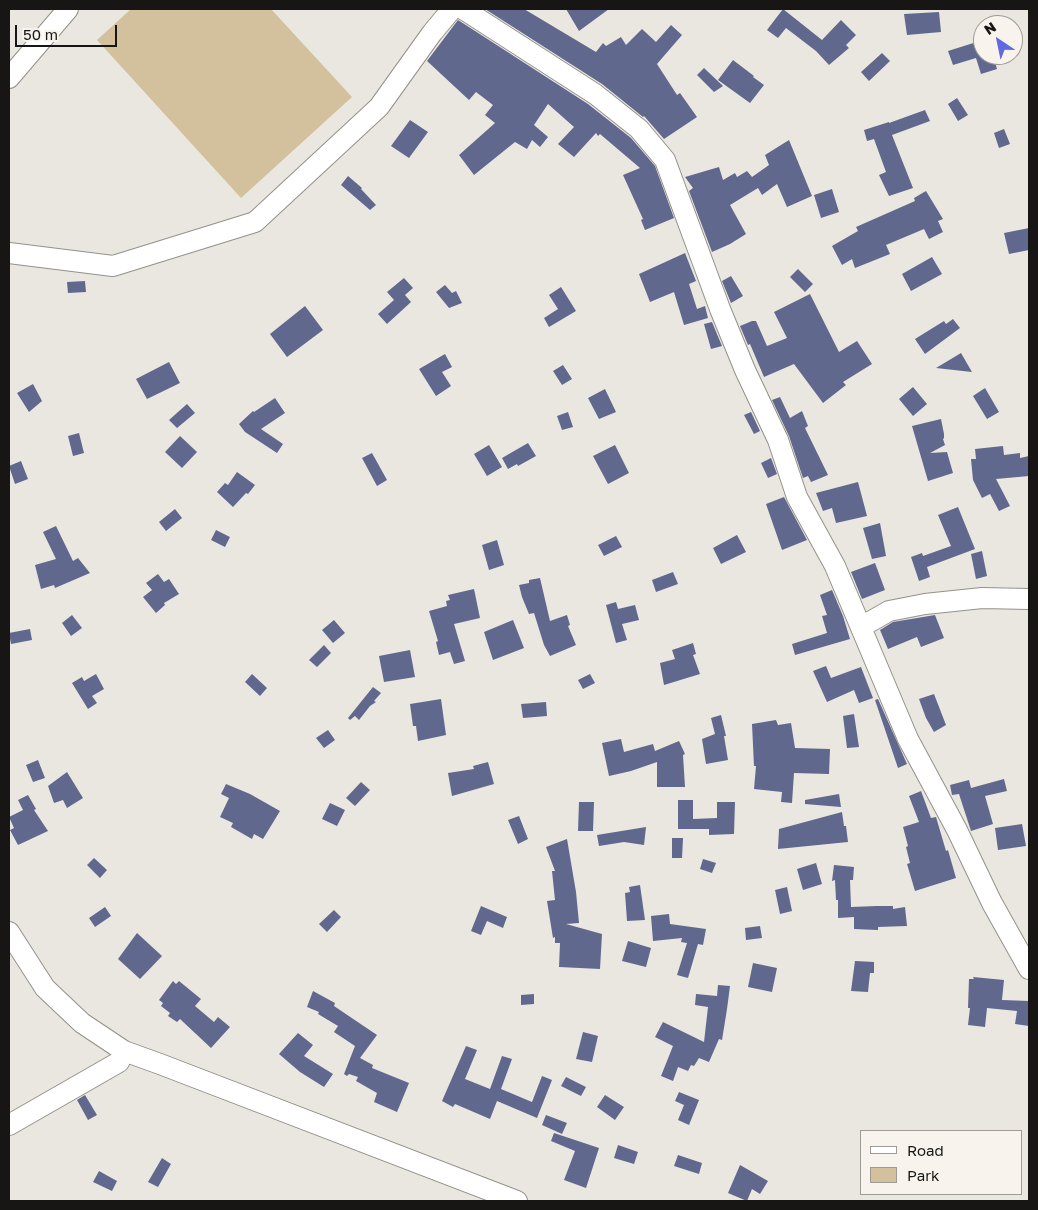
<!DOCTYPE html>
<style>
body{margin:0}
#map{position:relative;width:1038px;height:1210px;overflow:hidden;background:#eae7e0;font-family:"Golos Text",sans-serif}
canvas{display:block}
.frame{position:absolute;inset:0;border:10px solid #171614;pointer-events:none}
.legend{position:absolute;left:860px;top:1130px;width:162px;height:65px;box-sizing:border-box;background:#f8f4ed;border:1px solid #9e9b96;margin:0;padding:6px 9px;list-style:none;font-size:15px;color:#171614}
.legend li{display:flex;align-items:center;gap:10px;height:25px}
.legend b{width:25px;border:1px solid #9e9b96}
.north{position:absolute;left:973px;top:15px;width:50px;height:50px;box-sizing:border-box;background:#f8f4ed;border:1px solid #9e9b96;border-radius:50%;rotate:326deg;font-size:14px;font-weight:700;line-height:20px;text-align:center;color:#171614}
.north::after{content:'';display:block;margin:auto;width:18px;height:22px;background:#5f6ae1;clip-path:polygon(50% 0,100% 100%,50% 72%,0 100%)}
.scale{position:absolute;left:15px;top:25px;width:102px;height:22px;box-sizing:border-box;border:2px solid #171614;border-top:0;padding-left:6px;font-size:15px;line-height:18px;white-space:nowrap;color:#171614;-webkit-text-stroke:4px #f8f4ed;paint-order:stroke}
</style>
<div id="map">
<canvas width="1038" height="1210"></canvas>
<div class="frame"></div>
<ul class="legend">
<li><b style="height:6px;background:#fff"></b>Road</li>
<li><b style="height:14px;background:#d2c19c"></b>Park</li>
</ul>
<div class="north">N</div>
<div class="scale">50 m</div>
</div>
<script>
const context = document.querySelector('canvas').getContext('2d');
context.lineJoin = 'round';
function fill(path, color) {
  context.fillStyle = color;
  context.fill(path, 'evenodd');
}
function shape(rows) {
  const path = new Path2D();
  for (const r of rows) {
    path.moveTo(r[0], r[1]);
    for (let i = 2; i < r.length; i += 2) path.lineTo(r[i], r[i + 1]);
  }
  return path;
}
function stroke(path, color, width, dash) {
  context.strokeStyle = color;
  context.lineWidth = width;
  context.lineCap = dash ? 'butt' : 'round';
  context.setLineDash(dash || []);
  context.stroke(path);
}
const green = shape([
 [131,9,271,9,352,97,241,198,97,40]
]);
const building = shape([
 [485,9,524,9,596,52,603,43,606,46,621,37,626,45,642,29,656,42,671,25,682,35,657,64,677,95,680,93,697,117,664,139,644,116,643,117,602,84],
 [566,9,609,9,579,31],
 [783,9,822,40,841,20,856,35,846,45,849,48,829,65,816,51,786,28,778,38,767,30],
 [939,12,941,32,907,35,904,14],
 [458,20,588,104,631,138,655,166,674,218,645,230,641,220,643,219,623,175,640,168,600,134,598,136,596,133,574,157,558,144,574,127,548,104,534,125,548,137,540,147,532,140,527,149,515,142,474,175,459,155,495,123,485,115,493,105,476,92,469,100,427,61],
 [983,40,983,55,993,55,997,69,981,74,976,58,953,65,948,51],
 [882,53,890,61,869,81,861,72],
 [733,60,754,76,753,77,764,85,750,103,718,80],
 [704,68,723,86,714,92,697,75],
 [957,98,968,115,958,121,948,104],
 [925,110,930,121,892,135,913,188,889,196,879,175,886,172,874,139,867,141,864,130,889,122,889,123],
 [410,120,428,132,409,158,391,146],
 [1004,129,1010,144,999,148,994,133],
 [789,140,812,196,787,207,777,184,762,195,758,188,730,205,746,234,730,244,712,252,689,191,693,188,685,177,719,167,723,180,735,173,737,177,747,171,752,177,769,165,765,155],
 [348,176,362,188,361,189,376,205,370,210,341,185],
 [832,189,839,212,821,218,814,195],
 [926,191,943,219,938,221,943,232,929,239,924,229,886,245,890,254,855,268,852,259,842,265,832,246,858,231,856,227,915,201,914,198],
 [1029,228,1029,250,1009,254,1004,233],
 [685,253,696,281,689,284,697,309,705,306,708,318,684,325,674,292,650,302,639,274],
 [932,257,942,274,911,291,902,274],
 [798,269,813,284,805,292,790,277],
 [731,276,743,296,731,303,722,281],
 [404,278,413,288,405,295,411,302,387,324,378,314,394,300,387,292],
 [85,281,86,292,68,293,67,282],
 [445,285,452,293,456,291,462,303,449,308,436,292],
 [561,287,576,311,549,327,544,318,558,309,549,295],
 [810,294,839,352,857,341,872,364,843,382,846,385,823,403,794,364,764,377,750,344,748,345,740,326,752,321,756,321,767,346,787,338,774,312],
 [305,306,323,330,287,357,270,334],
 [953,319,960,328,925,354,915,339,944,321,946,324],
 [712,322,722,346,711,349,704,324],
 [961,353,972,372,936,368],
 [445,354,452,367,442,372,451,386,436,396,419,369],
 [169,362,180,383,147,399,136,379],
 [563,365,572,379,562,385,553,371],
 [33,384,42,401,29,412,17,393],
 [913,387,927,404,913,416,899,399],
 [985,388,999,412,987,419,973,396],
 [605,389,616,412,599,419,588,398],
 [780,397,790,418,802,411,808,426,805,428,828,475,811,482,808,476,803,478,789,436,772,400],
 [275,398,285,413,261,429,283,444,277,453,245,432,239,424,253,411,254,412],
 [187,404,195,413,177,428,169,420],
 [568,412,573,427,562,430,557,416],
 [751,412,760,431,754,434,744,415],
 [941,419,944,434,944,438,943,439,945,445,930,453,947,452,953,473,928,481,912,426],
 [79,433,84,453,73,456,68,436],
 [180,436,197,452,182,468,165,452],
 [528,443,536,456,518,466,517,464,508,469,502,458],
 [489,445,502,467,487,476,474,454],
 [615,445,629,473,608,484,593,456],
 [1003,446,1004,455,1020,453,1020,458,1029,456,1029,476,996,479,1010,506,999,511,990,494,982,498,973,480,971,459,976,459,975,449],
 [372,453,387,480,377,486,362,458],
 [771,458,777,474,768,478,761,463],
 [21,461,28,479,15,484,9,466],
 [237,472,255,485,248,494,246,493,233,507,217,492,225,483,228,485],
 [858,482,867,516,836,523,832,508,823,511,816,493],
 [784,497,807,540,782,550,766,504],
 [958,507,975,549,927,567,930,577,919,581,911,557,922,553,923,556,951,546,938,515],
 [175,509,182,518,166,531,159,522],
 [880,523,886,556,872,559,863,528],
 [56,526,73,561,78,558,90,573,55,588,54,585,41,589,35,565,56,559,43,532],
 [216,530,230,537,225,547,211,540],
 [737,535,746,552,721,564,713,548],
 [616,536,622,547,604,556,598,545],
 [497,540,504,565,489,570,482,545],
 [982,551,987,576,976,579,971,554],
 [875,563,885,590,862,599,851,572],
 [673,572,678,584,656,592,652,580],
 [158,574,164,582,169,579,179,594,164,603,165,605,156,613,143,597,152,590,146,583],
 [540,578,550,621,567,615,570,625,568,626,576,645,550,656,544,645,534,613,529,614,522,597,519,585,529,583,529,580],
 [474,589,480,618,454,624,465,661,454,664,450,652,439,655,436,642,438,641,429,611,447,606,446,601,450,600,448,595],
 [832,590,843,616,850,639,795,655,792,644,827,633,822,616,827,615,820,595],
 [616,602,618,609,635,605,639,620,622,624,627,640,616,643,606,605],
 [72,615,82,628,71,636,62,623],
 [935,615,944,638,921,647,917,637,888,649,880,630,893,622],
 [334,620,345,633,333,643,322,630],
 [513,620,524,648,493,660,484,632],
 [30,629,32,640,11,644,9,633],
 [693,643,696,654,693,655,700,674,664,685,660,663,675,659,672,650],
 [324,645,331,653,317,667,309,660],
 [410,650,415,677,384,682,379,656],
 [826,666,831,678,861,667,873,698,859,703,854,690,827,702,813,671],
 [96,674,104,689,92,696,97,703,88,709,72,683,82,677,84,681],
 [252,674,267,688,260,696,245,682],
 [590,674,595,683,583,689,578,680],
 [373,687,381,693,374,701,376,702,370,706,359,720,355,716,350,720,348,718],
 [934,694,946,725,934,732,926,718,919,699],
 [441,699,446,735,418,741,416,726,413,726,410,704],
 [878,699,907,764,898,768,875,700],
 [546,702,547,716,523,718,521,704],
 [854,714,859,747,847,748,843,716],
 [721,715,726,736,724,736,728,760,706,764,702,739,715,734,711,718],
 [776,720,778,725,791,723,795,748,830,749,829,774,794,773,792,803,781,802,782,792,754,789,756,766,754,766,752,724],
 [328,730,335,740,324,748,316,738],
 [621,739,624,752,653,744,655,751,679,741,685,754,683,755,685,787,657,787,657,762,631,771,609,776,602,743],
 [38,760,45,778,33,782,26,765],
 [488,762,494,784,452,796,448,773,474,769,473,766],
 [67,772,83,798,67,808,63,800,54,803,48,786],
 [1004,779,1007,791,985,796,993,824,971,831,959,794,952,795,950,785,969,780,971,788],
 [361,782,370,790,355,806,346,798],
 [226,784,250,794,280,811,263,839,254,834,252,839,231,827,233,823,220,817,229,798,221,794],
 [921,791,931,818,936,817,946,851,948,850,956,878,915,891,907,864,910,863,906,847,908,846,903,827,919,822,909,796],
 [839,794,841,807,805,804,805,800],
 [28,795,36,809,34,810,48,831,18,845,10,830,14,828,9,817,23,810,18,800],
 [678,800,693,800,693,819,717,818,717,802,735,802,734,834,709,835,709,829,678,829],
 [579,802,594,802,593,831,578,831],
 [330,803,345,810,337,826,322,819],
 [842,812,844,826,846,826,848,842,778,849,779,829],
 [519,816,528,839,518,844,508,820],
 [1022,824,1026,846,998,850,995,828],
 [646,827,644,845,624,842,599,846,597,835],
 [672,838,683,838,682,858,672,858],
 [567,839,576,892,579,923,566,924,602,934,600,969,559,967,560,943,555,943,555,937,553,938,547,901,555,900,552,871,555,871,546,847],
 [94,858,107,870,100,878,87,865],
 [703,859,716,863,712,873,700,869],
 [816,863,822,884,803,890,797,869],
 [834,865,854,867,853,880,850,880,851,907,877,906,893,906,893,909,905,907,907,926,878,927,878,930,854,929,854,917,838,918,838,900,836,900,835,880,832,881],
 [640,885,645,920,627,921,625,893,630,892,629,887],
 [787,887,792,911,780,914,775,890],
 [481,906,507,917,503,928,487,921,481,935,471,931],
 [105,907,111,916,95,927,89,918],
 [334,910,341,917,327,932,319,924],
 [669,914,670,924,706,929,703,945,698,944,688,978,677,975,687,943,681,942,682,938,653,941,651,916],
 [760,926,762,938,746,940,745,928],
 [137,933,162,956,140,979,118,959],
 [628,941,651,948,646,967,622,961],
 [855,961,874,962,874,973,870,973,868,992,851,991],
 [753,963,777,968,772,992,748,987],
 [973,977,1004,980,1002,1000,1029,1001,1029,1026,1015,1024,1017,1011,987,1008,985,1027,968,1025,970,1008,968,1008,969,979,974,979],
 [173,981,176,984,179,981,201,999,195,1006,214,1022,218,1017,230,1027,211,1048,180,1019,177,1022,168,1016,170,1013,161,1006,163,1003,159,1000],
 [718,985,730,986,727,1009,722,1040,719,1039,709,1062,699,1058,694,1066,691,1065,688,1071,678,1067,673,1081,661,1076,673,1046,655,1037,663,1022,704,1042,708,1007,695,1005,696,994,717,996],
 [313,991,335,1003,334,1006,377,1035,360,1058,373,1065,372,1068,409,1083,397,1112,374,1102,377,1093,356,1081,358,1077,349,1074,347,1076,344,1074,355,1046,334,1032,338,1026,318,1014,319,1012,307,1007],
 [534,994,534,1004,521,1005,521,995],
 [583,1032,598,1036,592,1062,576,1059],
 [298,1033,313,1045,304,1056,333,1074,324,1087,300,1072,279,1054],
 [466,1046,477,1050,465,1079,490,1089,502,1056,512,1059,501,1089,532,1102,542,1076,552,1080,537,1118,497,1101,490,1119,455,1104,453,1107,442,1101],
 [566,1077,586,1087,581,1096,561,1086],
 [679,1092,699,1100,689,1125,678,1120,684,1105,675,1101],
 [85,1095,97,1115,88,1120,77,1100],
 [605,1095,624,1107,615,1120,597,1107],
 [546,1115,567,1123,562,1134,542,1125],
 [554,1133,599,1148,586,1188,564,1180,575,1151,551,1141],
 [618,1145,638,1152,634,1164,614,1158],
 [678,1155,702,1163,699,1174,674,1166],
 [162,1158,171,1164,158,1187,148,1182],
 [740,1165,768,1181,760,1194,752,1189,747,1201,728,1193],
 [99,1171,117,1181,112,1191,93,1182]
]);
const minor = shape([
 [463,9,595,94,639,129,665,160,720,309,745,370,778,440,797,497,835,566,908,739,957,830,992,903,1029,969],
 [9,78,68,9],
 [9,253,113,266,255,222,379,107,432,33,452,9],
 [861,627,889,611,925,604,982,598,1029,599],
 [9,932,45,988,82,1023,124,1051,160,1064,517,1201],
 [9,1125,119,1062,124,1051]
]);
fill(green, '#d2c19c');
fill(building, '#60688e');
stroke(minor, '#94918a', 22);
stroke(minor, '#fff', 20);
</script>
